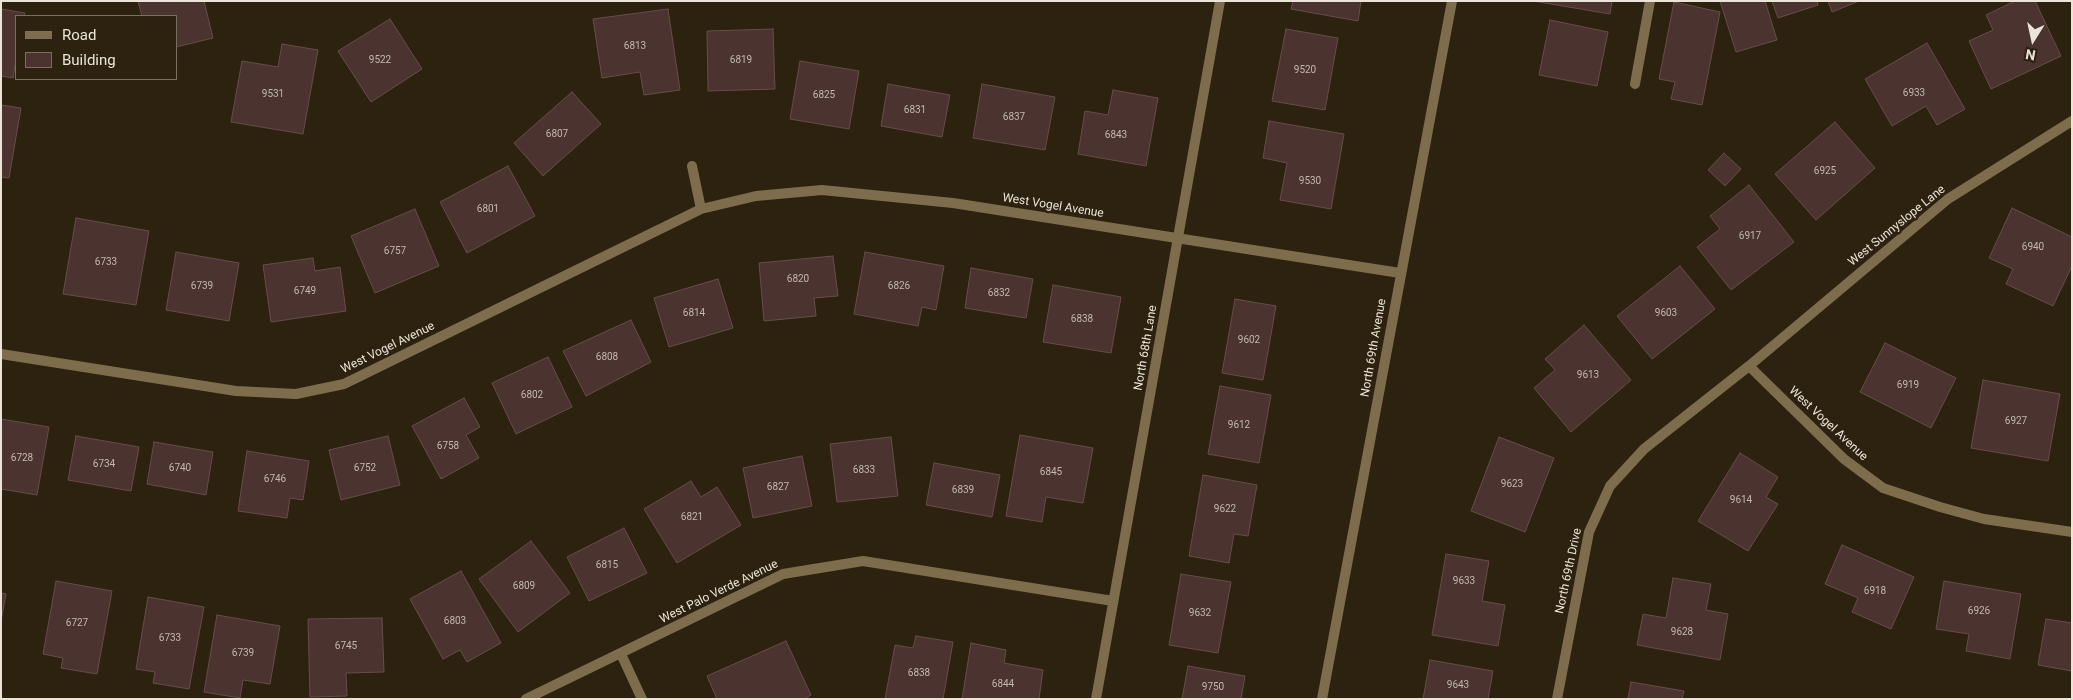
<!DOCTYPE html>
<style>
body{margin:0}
#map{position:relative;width:2073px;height:700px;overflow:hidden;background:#2d220f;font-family:Roboto,sans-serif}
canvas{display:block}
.frame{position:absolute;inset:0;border:2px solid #ece4d8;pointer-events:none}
.legend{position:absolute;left:15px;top:15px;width:162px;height:65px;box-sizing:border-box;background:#2d220f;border:1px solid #79705f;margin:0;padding:6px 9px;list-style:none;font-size:15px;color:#ece4d8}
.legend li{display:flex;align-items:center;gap:10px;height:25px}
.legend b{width:25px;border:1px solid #79705f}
.north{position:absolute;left:2008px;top:15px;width:50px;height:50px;-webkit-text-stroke:4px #2d220f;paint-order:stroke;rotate:190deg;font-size:14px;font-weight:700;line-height:20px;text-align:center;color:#ece4d8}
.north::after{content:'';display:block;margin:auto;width:18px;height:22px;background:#ece4d8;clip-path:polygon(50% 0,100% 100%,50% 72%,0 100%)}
</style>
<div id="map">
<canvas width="2073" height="700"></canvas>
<div class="frame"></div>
<ul class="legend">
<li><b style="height:6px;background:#7e6d4c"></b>Road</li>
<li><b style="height:14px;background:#4b3330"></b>Building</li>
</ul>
<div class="north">N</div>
</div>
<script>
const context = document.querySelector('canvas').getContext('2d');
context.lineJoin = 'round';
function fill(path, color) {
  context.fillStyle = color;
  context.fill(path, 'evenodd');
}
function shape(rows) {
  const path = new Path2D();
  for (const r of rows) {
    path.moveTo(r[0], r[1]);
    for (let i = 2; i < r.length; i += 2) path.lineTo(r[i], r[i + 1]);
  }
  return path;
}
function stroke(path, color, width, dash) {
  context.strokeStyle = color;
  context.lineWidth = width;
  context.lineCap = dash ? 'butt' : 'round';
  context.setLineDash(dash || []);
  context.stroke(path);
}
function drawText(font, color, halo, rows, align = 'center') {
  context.font = font + ' Roboto,sans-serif';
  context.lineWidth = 5;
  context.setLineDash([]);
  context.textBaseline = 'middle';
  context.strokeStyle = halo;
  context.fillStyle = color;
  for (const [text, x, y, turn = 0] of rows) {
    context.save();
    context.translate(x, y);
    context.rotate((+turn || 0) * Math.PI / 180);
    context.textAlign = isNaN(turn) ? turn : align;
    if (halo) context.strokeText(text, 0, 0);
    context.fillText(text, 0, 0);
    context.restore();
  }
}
const building = shape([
 [138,1,204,1,213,38,176,47,176,16,142,16,138,1],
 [1293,1,1361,1,1358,21,1291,9,1293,1],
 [1533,1,1612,1,1610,14,1533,1],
 [1720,1,1765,1,1777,40,1736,52,1720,1],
 [1772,1,1817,1,1818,5,1778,18,1772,1],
 [1828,1,1859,1,1832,12,1828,1],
 [2015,1,2035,1,2061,56,1991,89,1969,41,1993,30,1986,15,2015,1],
 [1674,2,1720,12,1702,105,1671,99,1675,82,1659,79,1674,2],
 [1,9,25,13,24,16,16,16,16,60,13,78,1,76,1,9],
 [668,9,680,90,644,95,640,72,602,78,593,19,668,9],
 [390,19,422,69,371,102,338,51,390,19],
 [1550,20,1608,32,1597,86,1539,75,1550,20],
 [773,29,775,89,708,91,707,31,773,29],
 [1286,29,1338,38,1325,110,1272,101,1286,29],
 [1927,43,1965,109,1937,125,1926,106,1892,126,1865,79,1927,43],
 [282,44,318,50,303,134,231,122,242,61,278,67,282,44],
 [800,61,859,71,849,129,790,119,800,61],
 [888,84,950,95,942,137,881,126,888,84],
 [982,84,1055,97,1045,150,973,138,982,84],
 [1113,90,1158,98,1146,166,1078,154,1085,111,1108,115,1113,90],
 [572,92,601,124,543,176,514,143,572,92],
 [1,105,21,108,9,178,1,177,1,105],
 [1269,121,1344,134,1331,209,1280,200,1287,163,1263,158,1269,121],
 [1835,122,1875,168,1816,220,1775,174,1835,122],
 [1724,153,1741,169,1725,186,1708,170,1724,153],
 [508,166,535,216,467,253,440,202,508,166],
 [1749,185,1794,242,1731,290,1697,247,1720,229,1710,216,1749,185],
 [2012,208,2072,237,2072,266,2053,306,2006,284,2013,269,1989,258,2012,208],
 [415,209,439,266,375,293,351,236,415,209],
 [76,218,149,231,136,305,63,294,76,218],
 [176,252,239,263,229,321,166,310,176,252],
 [865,252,944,266,936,310,922,307,918,326,854,314,865,252],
 [833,256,838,296,814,298,816,316,764,321,759,263,833,256],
 [313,258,315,271,340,267,346,311,271,322,263,265,313,258],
 [1680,266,1715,309,1652,359,1617,316,1680,266],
 [971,268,1033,279,1026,318,965,308,971,268],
 [718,279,733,328,669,347,654,298,718,279],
 [1053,285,1121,297,1111,353,1043,342,1053,285],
 [1235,299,1276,306,1263,380,1222,373,1235,299],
 [631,320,651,362,586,396,563,351,631,320],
 [1584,325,1631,380,1571,432,1534,388,1555,370,1545,359,1584,325],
 [1885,343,1956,378,1931,428,1860,392,1885,343],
 [548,357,572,407,516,434,492,383,548,357],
 [1983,380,2060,394,2048,461,1971,448,1983,380],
 [1220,386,1271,395,1259,463,1208,454,1220,386],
 [464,398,480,427,466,435,479,458,441,479,412,426,464,398],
 [1,419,49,427,37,495,1,489,1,419],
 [1020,435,1093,448,1083,503,1046,497,1042,522,1006,516,1020,435],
 [76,436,139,447,131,491,68,480,76,436],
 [388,436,400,485,341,500,329,450,388,436],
 [891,437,898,496,837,502,830,444,891,437],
 [1499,437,1554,458,1525,532,1471,511,1499,437],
 [154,442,213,452,206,495,147,484,154,442],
 [247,451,309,461,303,500,290,498,287,518,238,511,247,451],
 [1740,453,1778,477,1766,497,1778,504,1748,551,1698,521,1740,453],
 [802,456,812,506,753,518,743,468,802,456],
 [934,463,1000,475,992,517,926,505,934,463],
 [1203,475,1257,485,1248,536,1234,534,1229,563,1189,556,1203,475],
 [691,481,701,497,717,487,741,525,677,563,644,509,691,481],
 [624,528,647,573,589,601,567,557,624,528],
 [531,541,570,593,518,632,479,579,531,541],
 [1842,545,1914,577,1891,629,1852,612,1858,598,1825,584,1842,545],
 [1446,554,1489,561,1482,601,1505,605,1498,646,1432,635,1446,554],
 [461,571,501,643,467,662,460,650,443,659,410,599,461,571],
 [1181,574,1231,582,1218,653,1169,645,1181,574],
 [1673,578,1711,584,1706,610,1728,614,1720,660,1637,645,1643,614,1666,618,1673,578],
 [56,581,112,591,97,674,61,668,63,658,43,654,56,581],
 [1944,581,2021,594,2010,659,1966,651,1969,634,1936,629,1944,581],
 [1,593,6,594,1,621,1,593],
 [148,597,204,607,189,689,153,683,155,672,136,669,148,597],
 [217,615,280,626,270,684,243,680,240,698,204,692,217,615],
 [382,618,384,672,346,673,347,696,310,697,308,619,382,618],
 [2046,619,2072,623,2072,671,2038,665,2046,619],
 [916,636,953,642,943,699,885,699,895,645,913,648,916,636],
 [786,641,811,695,804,699,717,699,707,676,786,641],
 [971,643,1006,650,1004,663,1043,670,1039,699,962,699,971,643],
 [1430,660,1493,671,1488,699,1423,699,1430,660],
 [1188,666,1245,676,1241,699,1182,699,1188,666],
 [1631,682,1684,691,1682,699,1628,699,1631,682]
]);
const lane = shape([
 [1635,84,1650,1]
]);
const street = shape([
 [692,166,701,209],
 [1,354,236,391,296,394,344,384,701,209,756,196,822,190,953,203,1400,273],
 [1749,366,1844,459,1883,488,1940,507,1984,519,2072,532],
 [621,654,642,699],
 [526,699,783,574,863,561,1113,601],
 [1096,699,1220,1],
 [1322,699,1452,1],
 [1557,699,1589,532,1610,486,1644,449,1749,366,1948,199,2072,121]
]);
const numberNames = [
 ["6813",635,46],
 ["9522",380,60],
 ["6819",741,60],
 ["9520",1305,70],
 ["6933",1914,93],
 ["9531",273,94],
 ["6825",824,95],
 ["6831",915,110],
 ["6837",1014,117],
 ["6807",557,134],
 ["6843",1116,135],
 ["6925",1825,171],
 ["9530",1310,181],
 ["6801",488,209],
 ["6917",1750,236],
 ["6940",2033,247],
 ["6757",395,251],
 ["6733",106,262],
 ["6820",798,279],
 ["6739",202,286],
 ["6826",899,286],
 ["6749",305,291],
 ["6832",999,293],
 ["6814",694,313],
 ["9603",1666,313],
 ["6838",1082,319],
 ["9602",1249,340],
 ["6808",607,357],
 ["9613",1588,375],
 ["6919",1908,385],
 ["6802",532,395],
 ["6927",2016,421],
 ["9612",1239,425],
 ["6758",448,446],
 ["6728",22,458],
 ["6734",104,464],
 ["6740",180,468],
 ["6752",365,468],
 ["6833",864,470],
 ["6845",1051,472],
 ["6746",275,479],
 ["9623",1512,484],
 ["6827",778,487],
 ["6839",963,490],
 ["9614",1741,500],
 ["9622",1225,509],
 ["6821",692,517],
 ["6815",607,565],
 ["9633",1464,581],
 ["6809",524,586],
 ["6918",1875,591],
 ["6926",1979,611],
 ["9632",1200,613],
 ["6803",455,621],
 ["6727",77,623],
 ["9628",1682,632],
 ["6733",170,638],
 ["6745",346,646],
 ["6739",243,653],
 ["6838",919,673],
 ["6844",1003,684],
 ["9643",1458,685],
 ["9750",1213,687]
];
const streetNames = [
 ["West Vogel Avenue",1053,206,9],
 ["West Sunnyslope Lane",1897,226,-39],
 ["West Vogel Avenue",388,348,-26],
 ["North 68th Lane",1146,348,-80],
 ["North 69th Avenue",1374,348,-80],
 ["West Vogel Avenue",1828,424,43],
 ["North 69th Drive",1569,571,-78],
 ["West Palo Verde Avenue",719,592,-26]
];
fill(building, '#4b3330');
stroke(building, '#674d4a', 1);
stroke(lane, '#7e6d4c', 10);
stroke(street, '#7e6d4c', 10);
drawText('10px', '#c4b8ae', null, numberNames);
drawText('12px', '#ece4d8', '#2d220f', streetNames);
</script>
